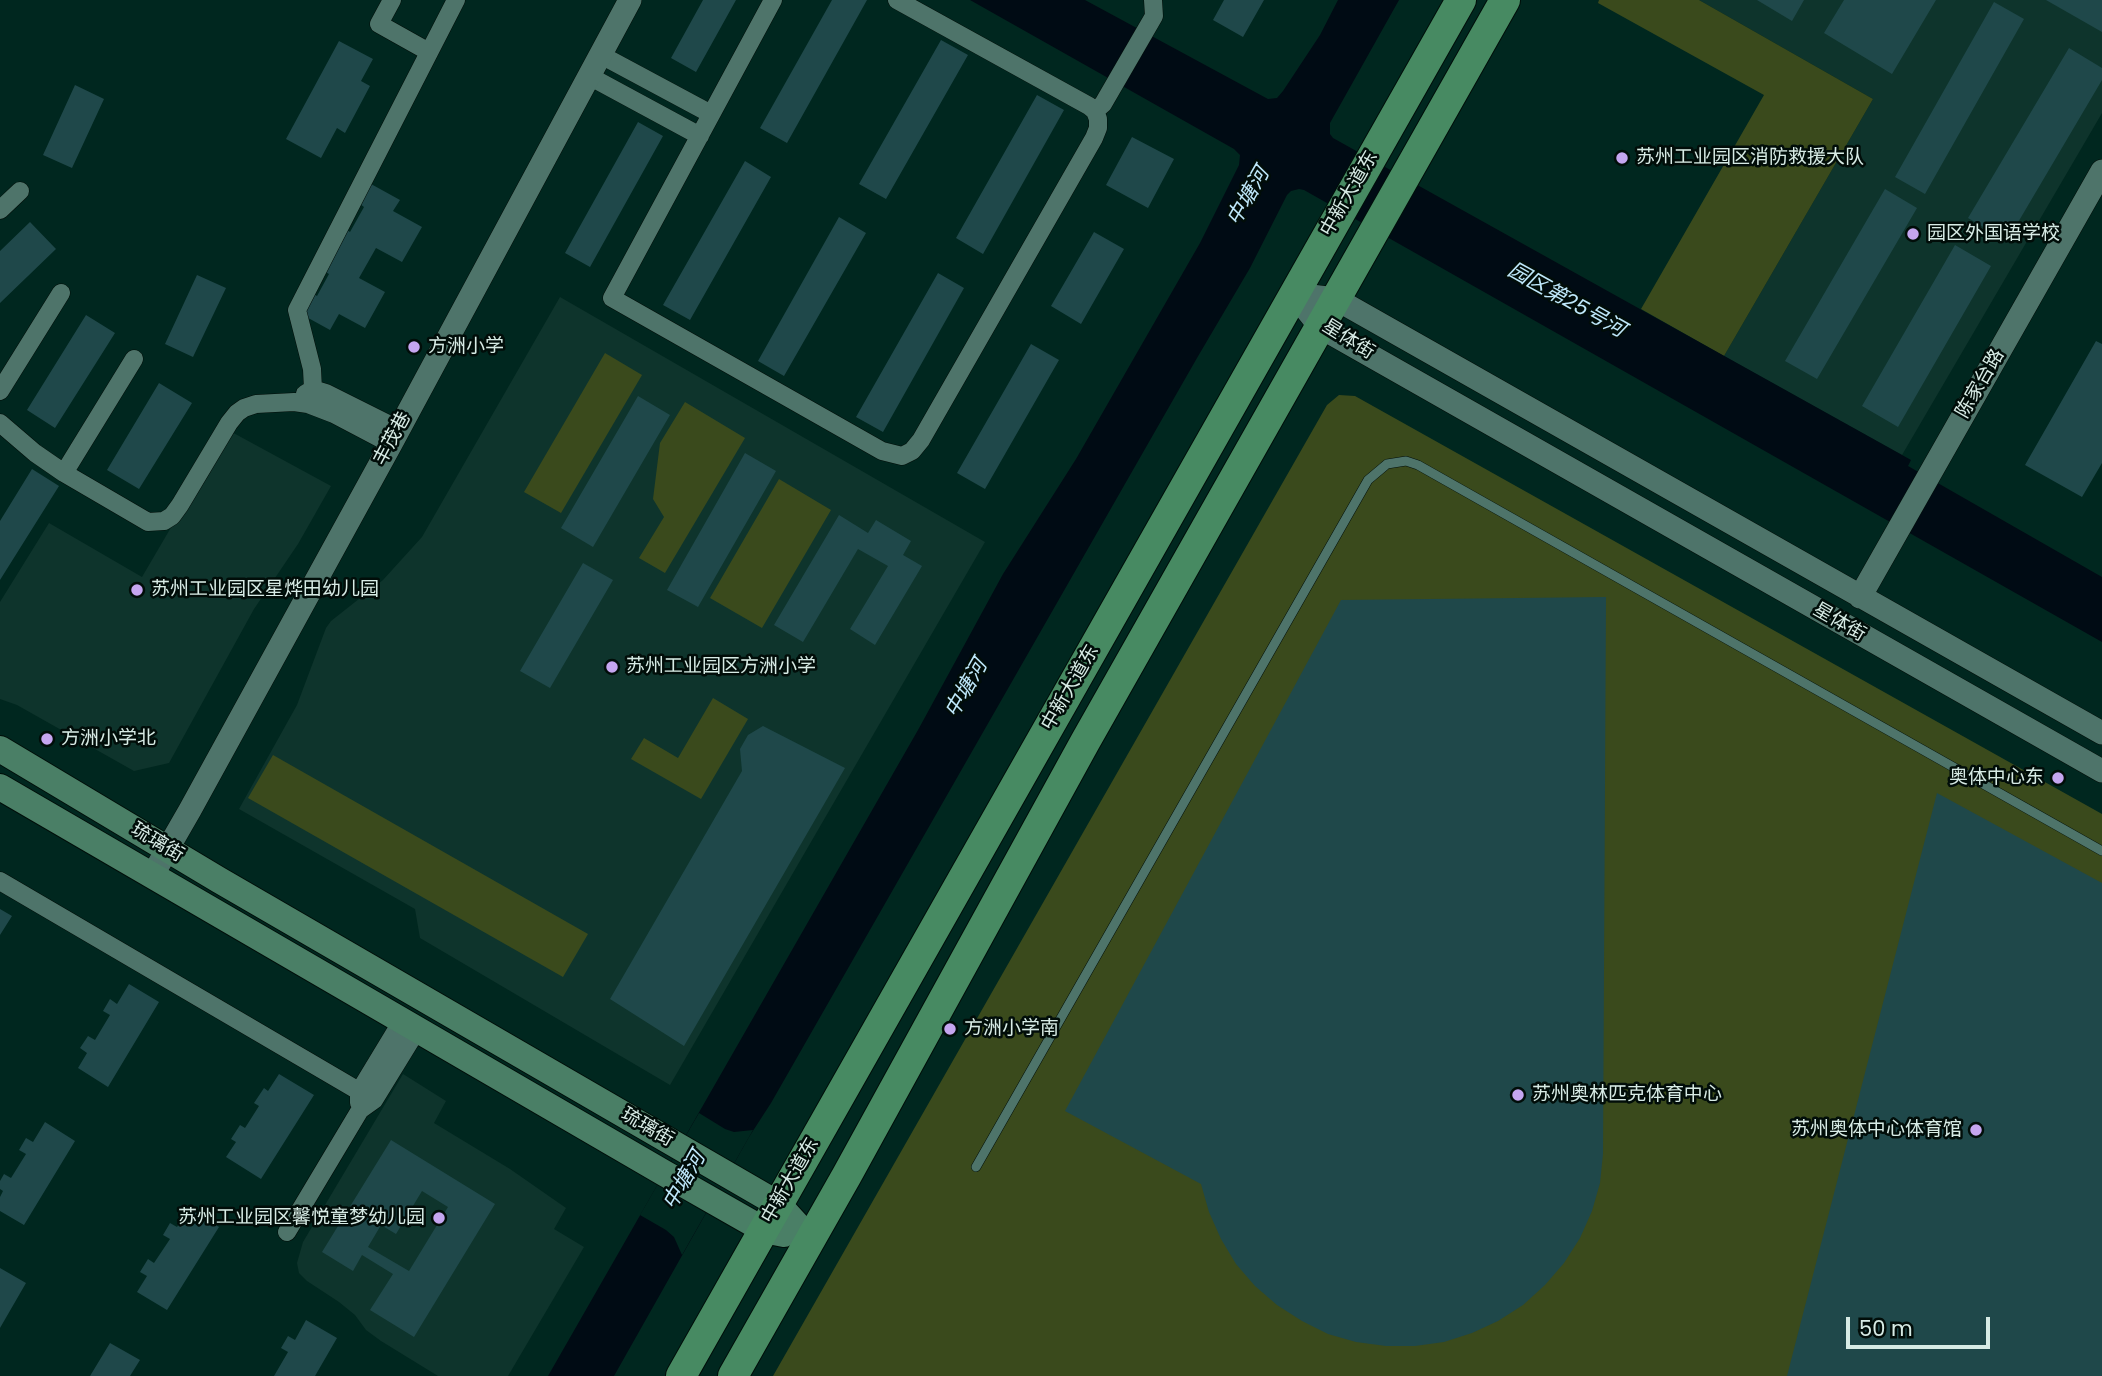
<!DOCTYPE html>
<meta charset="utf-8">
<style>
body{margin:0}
#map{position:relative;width:2102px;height:1376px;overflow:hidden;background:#00271f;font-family:Poppins,sans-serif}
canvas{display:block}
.scale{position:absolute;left:1846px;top:1317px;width:144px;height:32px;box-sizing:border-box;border:4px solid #d7ebe5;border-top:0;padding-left:9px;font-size:21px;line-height:24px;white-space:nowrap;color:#d7ebe5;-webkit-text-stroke:5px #010d09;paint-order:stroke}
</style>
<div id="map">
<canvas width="2102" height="1376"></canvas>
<div class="scale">50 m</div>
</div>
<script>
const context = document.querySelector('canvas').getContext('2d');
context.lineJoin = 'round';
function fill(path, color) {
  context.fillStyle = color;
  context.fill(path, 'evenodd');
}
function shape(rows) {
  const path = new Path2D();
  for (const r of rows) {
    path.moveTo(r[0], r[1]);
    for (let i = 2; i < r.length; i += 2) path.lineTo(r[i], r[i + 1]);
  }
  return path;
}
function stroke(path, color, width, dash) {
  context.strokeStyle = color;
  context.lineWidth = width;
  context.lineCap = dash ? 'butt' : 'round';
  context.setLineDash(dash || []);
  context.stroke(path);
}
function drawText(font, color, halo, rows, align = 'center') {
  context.font = font + ' Poppins,"Noto Sans SC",sans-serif';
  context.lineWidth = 5;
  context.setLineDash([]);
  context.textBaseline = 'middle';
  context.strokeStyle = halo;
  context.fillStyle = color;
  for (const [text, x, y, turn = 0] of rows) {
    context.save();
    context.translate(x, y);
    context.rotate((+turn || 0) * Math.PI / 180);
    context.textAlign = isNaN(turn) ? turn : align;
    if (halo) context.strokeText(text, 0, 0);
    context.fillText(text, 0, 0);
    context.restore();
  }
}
const built = shape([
 [1699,0,2102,0,2102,113,1902,455,1724,356,1873,99],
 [560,297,985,542,670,1085,420,938,415,909,239,809,297,705,326,628,331,621,383,580,422,537],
 [228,430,331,486,298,544,254,609,169,763,134,771,17,705,0,699,0,602,49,523,142,577],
 [403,1074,446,1101,434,1123,510,1169,566,1208,554,1229,584,1247,508,1376,438,1376,381,1341,366,1330,355,1315,339,1302,307,1281,299,1273,297,1263,303,1242]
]);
const green = shape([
 [1599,0,1699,0,1873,99,1724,356,1641,309,1764,95,1598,3],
 [605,353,642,375,561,513,524,492],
 [1339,395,1355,396,2102,814,2102,1376,773,1376,1327,405],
 [685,402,745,438,665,573,639,558,664,517,653,499,660,443],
 [779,479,831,510,762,628,710,598],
 [713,698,748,719,701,799,631,759,644,738,678,758],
 [273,755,588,934,563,977,248,798]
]);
const water = shape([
 [970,0,1085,0,1268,99,1277,98,1283,91,1320,35,1338,0,1399,0,1330,123,1330,134,1333,138,1911,460,1908,466,2102,577,2102,642,1304,190,1299,189,1291,191,1287,195,1250,268,1197,358,771,1103,749,1137,614,1376,548,1376,918,730,1003,574,1076,459,1200,243,1239,165,1240,155,1234,149]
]);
const pier = shape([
 [699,1113,725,1129,734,1132,753,1130,682,1255,674,1237,666,1230,640,1215]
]);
const building = shape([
 [703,0,736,0,696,72,671,58],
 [832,0,867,0,787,143,760,128],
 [1224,0,1264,0,1243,37,1213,20],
 [1757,0,1804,0,1792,21],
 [1844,0,1936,0,1892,74,1824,33],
 [2046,0,2102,0,2102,32],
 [1994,2,2024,19,1925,194,1895,177],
 [941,40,968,55,886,199,859,184],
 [339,41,373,59,361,81,370,86,345,133,337,128,321,158,286,139],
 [2069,48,2102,68,2102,80,2007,241,1968,218],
 [75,85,104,99,72,168,43,155],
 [1037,95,1064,110,983,254,956,238],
 [638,122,663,136,590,267,565,253],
 [1132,137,1174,159,1148,208,1106,185],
 [745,161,771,177,690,320,663,305],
 [371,184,400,200,393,211,422,227,402,262,376,248,359,278,385,292,365,328,339,314,330,330,301,314,312,293,317,296,329,274,324,271,347,230,350,232,364,207,360,204],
 [1885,189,1917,208,1817,379,1785,361],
 [839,217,866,233,784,376,758,361],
 [30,222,56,249,0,303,0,251],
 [1094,232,1124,249,1081,324,1051,306],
 [1955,245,1991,266,1898,427,1862,406],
 [938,273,964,288,883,432,856,417],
 [197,275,226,288,193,357,165,344],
 [86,315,115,333,55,428,27,410],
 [2096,341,2102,344,2102,463,2082,497,2025,465],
 [1031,344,1059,360,985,489,957,473],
 [159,383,192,403,139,489,107,470],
 [638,396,670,415,593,547,561,528],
 [745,453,776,471,698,607,667,590],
 [32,469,59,486,0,580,0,521],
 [839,515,868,533,876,520,911,541,903,555,922,566,875,645,850,629,888,566,858,549,803,642,774,625],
 [583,563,613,580,550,688,520,671],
 [1606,597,1603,1154,1600,1183,1592,1211,1580,1238,1564,1263,1545,1285,1523,1305,1498,1321,1472,1333,1444,1342,1415,1346,1386,1346,1356,1342,1328,1334,1302,1321,1277,1305,1255,1286,1236,1264,1221,1239,1209,1212,1201,1184,1065,1111,1341,600],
 [763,726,845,768,684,1046,610,999,742,771,740,749,748,735],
 [1937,793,2102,883,2102,1376,1787,1376],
 [0,909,12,916,0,935],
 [129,984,159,1002,108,1087,78,1068,87,1053,80,1048,88,1036,95,1040,110,1015,103,1011,110,999,117,1004],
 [279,1074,314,1095,261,1179,226,1157,236,1142,231,1139,240,1125,245,1128,259,1106,254,1103,264,1088,268,1091],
 [45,1122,75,1141,24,1225,0,1211,0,1197,3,1191,0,1189,0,1181,4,1174,11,1178,26,1154,19,1150,26,1138,33,1142],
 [391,1140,495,1204,414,1337,370,1310,393,1274,362,1255,353,1271,322,1252],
 [422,1191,448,1207,409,1271,368,1247,381,1225,396,1234],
 [189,1208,219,1227,167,1310,137,1292,147,1276,140,1272,148,1259,154,1263,170,1239,163,1235,170,1223,177,1227],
 [0,1268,26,1283,0,1328],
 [306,1320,337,1338,315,1376,274,1376,288,1352,281,1348,288,1336,295,1340],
 [110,1343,140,1360,130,1376,90,1376]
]);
const service = shape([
 [976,1167,1368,480,1387,464,1406,461,1418,465,2102,851]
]);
const minor = shape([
 [392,0,379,24,429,52],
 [773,0,612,298,882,451,902,456,912,451,921,440,1094,138,1098,128,1098,119,1095,111,1089,106,897,0],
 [601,55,711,114],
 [589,76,700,136],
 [1095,111,1103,104,1154,16,1153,0],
 [0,210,20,191],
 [0,391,61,293],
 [305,394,313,389,326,393,398,429],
 [308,404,313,389,312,369,297,310,456,0],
 [0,423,35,453,64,473,148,522,164,521,172,516,180,505,229,423,237,413,244,408,256,404,294,402,308,404,334,414,391,444],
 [64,473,134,359],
 [0,881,374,1100],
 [359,1103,359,1092,402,1021],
 [287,1232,360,1110,374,1100,417,1030]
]);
const tertiary = shape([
 [1294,294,1320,327,2102,771],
 [1294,294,1336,299,2102,733],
 [1860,597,2102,171],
 [152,876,190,810,391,444,630,0]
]);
const secondary = shape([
 [0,749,219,880,778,1204,810,1239],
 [0,787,664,1173,764,1230,784,1234]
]);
const primary = shape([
 [681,1376,1461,0],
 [733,1376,847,1175,1085,742,1505,0]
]);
const markers = [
 [1622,158,7,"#c5a6f0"],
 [1913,234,7,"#c5a6f0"],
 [414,347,7,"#c5a6f0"],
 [137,590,7,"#c5a6f0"],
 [612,667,7,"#c5a6f0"],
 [47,739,7,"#c5a6f0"],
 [2058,778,7,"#c5a6f0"],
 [950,1029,7,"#c5a6f0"],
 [1518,1095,7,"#c5a6f0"],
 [1976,1130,7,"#c5a6f0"],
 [439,1218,7,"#c5a6f0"]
];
const poiNames = [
 ["苏州工业园区消防救援大队",1636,158],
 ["园区外国语学校",1927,234],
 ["方洲小学",428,347],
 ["苏州工业园区星烨田幼儿园",151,590],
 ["苏州工业园区方洲小学",626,667],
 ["方洲小学北",61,739],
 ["奥体中心东",2044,778,"right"],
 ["方洲小学南",964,1029],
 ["苏州奥林匹克体育中心",1532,1095],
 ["苏州奥体中心体育馆",1962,1130,"right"],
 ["苏州工业园区馨悦童梦幼儿园",425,1218,"right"]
];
const streetNames = [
 ["中新大道东",1350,194,-60],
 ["星体街",1348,340,32],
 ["陈家台路",1981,384,-60],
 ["丰茂巷",393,439,-62],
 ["星体街",1839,623,30],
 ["中新大道东",1071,688,-60],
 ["琉璃街",157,843,31],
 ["琉璃街",647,1128,30],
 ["中新大道东",791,1181,-60]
];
const waterNames = [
 ["中塘河",1249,197,-60],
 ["园区第25号河",1566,301,29],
 ["中塘河",967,689,-60],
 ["中塘河",685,1181,-60]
];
fill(built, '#0e342c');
fill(green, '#3a4a1c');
fill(water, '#000b14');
fill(pier, '#00271f');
fill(building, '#1f484a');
stroke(service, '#000e09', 10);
stroke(minor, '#000e09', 19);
stroke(tertiary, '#000e09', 24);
stroke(secondary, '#000e09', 28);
stroke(primary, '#000e09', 32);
stroke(service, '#4e746a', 9);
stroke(minor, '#4e746a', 18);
stroke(tertiary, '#4e746a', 23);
stroke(secondary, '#4a7f66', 26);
stroke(primary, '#478a62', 30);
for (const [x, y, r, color] of markers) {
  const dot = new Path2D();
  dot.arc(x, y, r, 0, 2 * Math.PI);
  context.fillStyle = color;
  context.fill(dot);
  stroke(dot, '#010d09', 2.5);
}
drawText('19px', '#d7ebe5', '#010d09', poiNames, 'left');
drawText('19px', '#d7ebe5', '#010d09', streetNames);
drawText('italic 21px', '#bfe8fb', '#010d09', waterNames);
</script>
